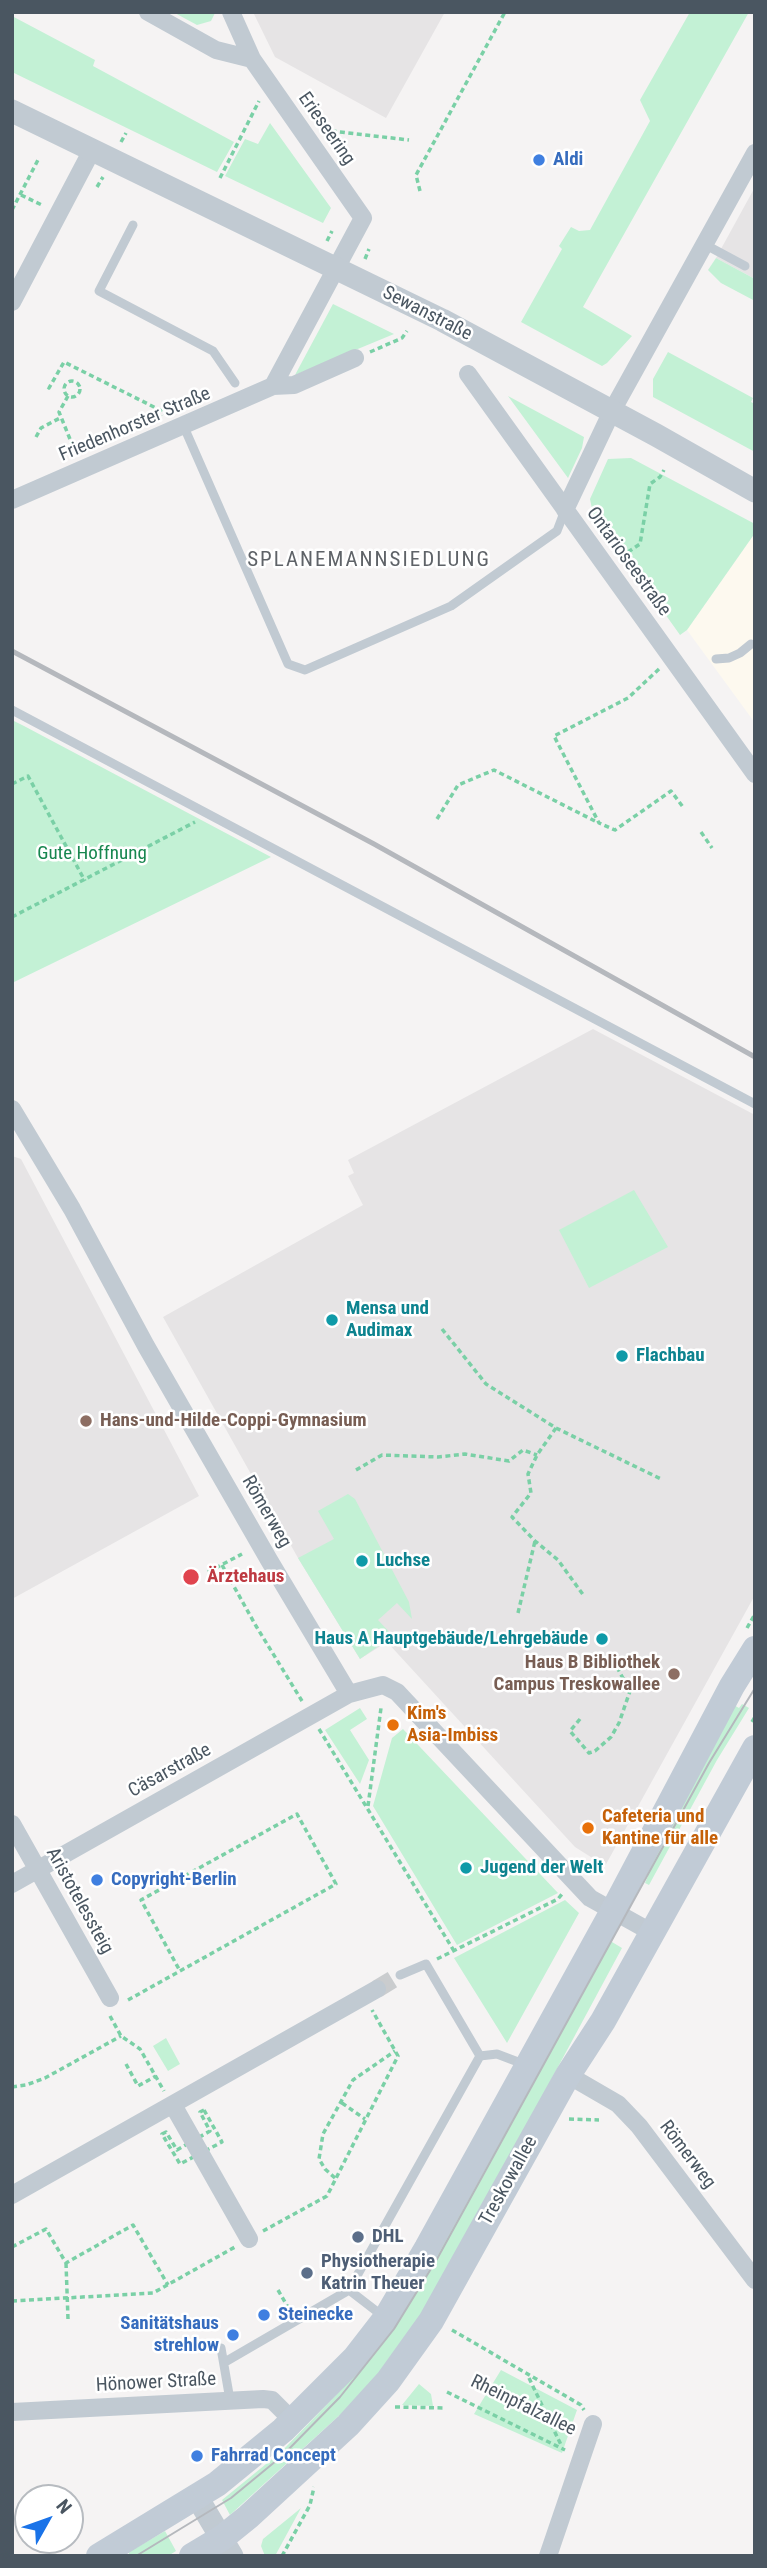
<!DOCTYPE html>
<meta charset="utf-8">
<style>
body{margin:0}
#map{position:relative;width:767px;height:2568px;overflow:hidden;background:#f5f3f3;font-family:"Roboto Condensed",sans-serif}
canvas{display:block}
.frame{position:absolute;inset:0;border:14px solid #4a5661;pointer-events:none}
.north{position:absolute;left:14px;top:2484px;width:70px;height:70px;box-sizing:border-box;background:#fff;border:2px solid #b7bbc0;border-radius:50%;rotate:50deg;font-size:19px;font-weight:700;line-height:28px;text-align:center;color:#4a5661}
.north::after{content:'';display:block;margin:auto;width:24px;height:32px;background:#1a73e8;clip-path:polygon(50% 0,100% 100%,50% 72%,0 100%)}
</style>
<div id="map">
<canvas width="767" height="2568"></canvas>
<div class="frame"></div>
<div class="north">N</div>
</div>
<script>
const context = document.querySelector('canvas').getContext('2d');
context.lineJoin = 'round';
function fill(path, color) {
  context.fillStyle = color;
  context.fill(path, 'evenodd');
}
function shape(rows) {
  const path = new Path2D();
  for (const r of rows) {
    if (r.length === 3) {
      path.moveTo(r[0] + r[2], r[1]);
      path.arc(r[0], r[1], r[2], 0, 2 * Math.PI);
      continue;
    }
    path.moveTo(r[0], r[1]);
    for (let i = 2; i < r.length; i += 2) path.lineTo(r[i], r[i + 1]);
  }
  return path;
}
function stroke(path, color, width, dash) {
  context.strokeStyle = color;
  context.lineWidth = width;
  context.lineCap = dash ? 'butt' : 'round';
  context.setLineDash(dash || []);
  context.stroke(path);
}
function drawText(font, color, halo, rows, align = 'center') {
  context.font = font + ' "Roboto Condensed",sans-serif';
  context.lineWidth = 5;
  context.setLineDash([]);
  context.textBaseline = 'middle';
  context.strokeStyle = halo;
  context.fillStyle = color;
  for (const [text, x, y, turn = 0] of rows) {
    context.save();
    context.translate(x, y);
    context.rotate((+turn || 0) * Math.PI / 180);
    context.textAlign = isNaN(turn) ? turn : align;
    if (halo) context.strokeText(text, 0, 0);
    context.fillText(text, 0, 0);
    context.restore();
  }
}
const commercial = shape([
 [755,533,755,723,687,630]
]);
const education = shape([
 [253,12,445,12,386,118,275,57],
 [755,187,755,279,716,258],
 [593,1029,755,1115,755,1595,605,1866,575,1847,387,1642,360,1659,298,1558,163,1317,363,1205,348,1176,354,1173,348,1160],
 [12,1156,21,1159,199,1496,12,1599]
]);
const green = shape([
 [173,12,214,12,215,13,211,21,197,25],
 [690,12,749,12,583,307,632,336,607,363,602,366,521,322,562,249,559,246,571,227,579,231,590,230,650,121,640,100],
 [12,16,95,60,93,66,234,142,217,172,12,72],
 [270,123,331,208,323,223,225,176,245,139,258,144],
 [716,258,755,279,755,301,721,283,708,270],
 [333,304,394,334,295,375],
 [668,352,753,398,751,402,755,404,755,452,653,397,653,379],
 [508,396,584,437,582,448,568,478],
 [631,458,755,524,755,533,687,630,680,635,628,562,633,559,628,552,617,536,611,539,593,514,590,499,608,459],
 [12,720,24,726,271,857,12,983],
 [634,1190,668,1247,589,1288,559,1230],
 [348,1494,355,1499,409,1602,412,1619,397,1603,378,1620,393,1636,360,1659,298,1558,334,1539,318,1511],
 [732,1704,739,1708,742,1704,749,1708,717,1760,649,1885,645,1883,648,1876,643,1873],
 [360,1708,367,1719,350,1730,369,1760,360,1784,325,1730],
 [403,1729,558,1893,457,1945,373,1806,392,1738],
 [565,1900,579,1913,507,2043,454,1958],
 [607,1939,622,1948,432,2301,365,2392,230,2515,222,2500,282,2451,343,2388],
 [166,2038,180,2064,168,2071,153,2046],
 [501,2370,577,2410,562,2453,474,2414],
 [419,2384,431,2394,433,2406,402,2405],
 [301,2508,275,2556,265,2556,261,2546,263,2539],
 [165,2531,176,2551,168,2556,129,2556,129,2552]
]);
const minorTunnel = shape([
 [377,1989,400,1975]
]);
const path = shape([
 [323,130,409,140],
 [121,142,126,133],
 [220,178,259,101],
 [97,187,103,177],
 [420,191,416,175,505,12],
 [21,195,44,206],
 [12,210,39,158],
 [327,241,332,231],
 [365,259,369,249],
 [370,352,402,338,407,331],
 [72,389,8],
 [48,387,49,388,64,362,160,410,163,415],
 [68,396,59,412,76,454],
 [36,437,41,428,60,418],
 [628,552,640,544,650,484,660,477,664,470],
 [659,669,628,698,554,736,599,823,615,830,671,791,683,807],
 [12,784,28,776,85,881],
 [437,819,458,785,494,770,597,822],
 [701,832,712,848],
 [12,917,195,822],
 [442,1329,486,1384,556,1428,661,1479],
 [556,1428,537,1455,528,1474,531,1493,512,1517,535,1541,558,1560,584,1596],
 [356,1470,382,1455,438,1457,465,1454,509,1461,523,1450,537,1455],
 [222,1565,256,1626,302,1701],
 [208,1572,242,1554],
 [518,1613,535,1541],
 [747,1628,755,1614],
 [580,1719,570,1731,589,1753,595,1751,611,1737,619,1723,630,1691,614,1662],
 [752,1722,755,1717],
 [319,1729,454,1951],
 [368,1806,381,1708],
 [437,1959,558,1899,562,1894],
 [128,2000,336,1884,297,1814,141,1900,180,1971],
 [110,2016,121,2036,140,2049,164,2091],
 [126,2064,138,2086,156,2076],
 [12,2087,26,2085,45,2078,121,2036],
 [342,2103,365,2119],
 [204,2110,222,2142,180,2164,162,2134,166,2132,177,2150,210,2131,200,2112,204,2110],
 [569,2119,599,2120],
 [335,2178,325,2169,319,2159,323,2134,353,2080,395,2051],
 [263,2231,327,2196,398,2056,372,2010],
 [12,2247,46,2229,66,2263,133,2225,168,2285],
 [66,2263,68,2319],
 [278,2290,289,2309],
 [12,2301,153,2293,235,2247],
 [452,2330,581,2405,584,2410],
 [529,2378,562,2447],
 [447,2392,565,2450],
 [395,2407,446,2408],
 [282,2556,310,2505,314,2487]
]);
const service = shape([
 [133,225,99,291,213,351,235,383],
 [704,244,745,266],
 [184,427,288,664,305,670,451,606,557,531,565,510],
 [716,659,729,658,740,653,751,644],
 [12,710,755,1104],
 [400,1975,426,1964,480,2056,497,2054,526,2065],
 [349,2290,480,2056],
 [221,2348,230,2400],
 [225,2362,349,2290,384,2317]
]);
const minor = shape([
 [148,12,216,50,252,59],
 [231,12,252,59,363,218,273,386],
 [12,302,92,150],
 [468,374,755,774],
 [12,500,273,386,294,385,355,358],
 [565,510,612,411,755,153],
 [12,1109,72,1209,146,1346,269,1560,349,1694],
 [12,1824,110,1998],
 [12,1884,349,1694,383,1685,397,1692,590,1898,651,1932],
 [568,2075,618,2104,639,2126,755,2280],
 [173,2105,249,2239],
 [12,2195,377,1989],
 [12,2412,263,2399,272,2400,293,2421],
 [548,2556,593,2424]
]);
const tertiary = shape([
 [12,111,442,320,656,435,755,491],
 [197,2497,232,2556]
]);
const secondary = shape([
 [99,2556,217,2484,283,2430,355,2358,386,2318,427,2248,613,1911,732,1686,755,1649],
 [192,2556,222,2538,248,2517,348,2425,388,2381,431,2321,568,2075,603,2021,755,1748]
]);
const tram = shape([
 [136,2556,231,2498,282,2456,340,2397,394,2329,437,2259,709,1763,755,1688]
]);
const rail = shape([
 [12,651,374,844,755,1057]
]);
const markers = [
 [539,160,7,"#3f7fe0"],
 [332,1320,7,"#0f9aa8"],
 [622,1356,7,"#0f9aa8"],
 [86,1421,7,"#8d6e63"],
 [362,1561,7,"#0f9aa8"],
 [191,1577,9,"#e0444e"],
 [602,1639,7,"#0f9aa8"],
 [674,1674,7,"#8d6e63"],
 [393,1725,7,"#e8710a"],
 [588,1828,7,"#e8710a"],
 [466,1868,7,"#0f9aa8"],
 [97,1880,7,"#3f7fe0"],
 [358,2237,7,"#5c6f8a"],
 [307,2273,7,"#5c6f8a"],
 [264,2315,7,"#3f7fe0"],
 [233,2335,7,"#3f7fe0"],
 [197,2456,7,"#3f7fe0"]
];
const streetNames = [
 ["Erieseering",326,129,55],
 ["Sewanstraße",427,314,27],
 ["Friedenhorster Straße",135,425,-23],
 ["Ontarioseestraße",628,562,54],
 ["Römerweg",266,1512,60],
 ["Cäsarstraße",170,1771,-29],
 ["Aristotelessteig",79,1901,61],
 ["Römerweg",687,2155,53],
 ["Treskowallee",509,2181,-61],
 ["Hönower Straße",156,2383,-3],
 ["Rheinpfalzallee",523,2406,26]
];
const shopNames = [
 ["Aldi",553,160],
 ["Copyright-Berlin",111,1880],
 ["Steinecke",278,2315],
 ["Sanitätshaus",219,2324,"right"],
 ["strehlow",219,2346,"right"],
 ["Fahrrad Concept",211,2456]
];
const parkNames = [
 ["Gute Hoffnung",92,854]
];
const cultureNames = [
 ["Mensa und",346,1309],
 ["Audimax",346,1331],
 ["Flachbau",636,1356],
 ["Luchse",376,1561],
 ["Haus A Hauptgebäude/Lehrgebäude",588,1639,"right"],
 ["Jugend der Welt",480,1868]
];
const educationNames = [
 ["Hans-und-Hilde-Coppi-Gymnasium",100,1421],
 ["Haus B Bibliothek",660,1663,"right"],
 ["Campus Treskowallee",660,1685,"right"]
];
const healthNames = [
 ["Ärztehaus",207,1577]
];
const foodNames = [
 ["Kim's",407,1714],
 ["Asia-Imbiss",407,1736],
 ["Cafeteria und",602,1817],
 ["Kantine für alle",602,1839]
];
const serviceNames = [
 ["DHL",372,2237],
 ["Physiotherapie",321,2262],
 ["Katrin Theuer",321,2284]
];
const neighbourhoodNames = [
 ["SPLANEMANNSIEDLUNG",369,561]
];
fill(commercial, '#fdf9ef');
fill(education, '#e6e4e5');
fill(green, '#c3f1d5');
stroke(minorTunnel, '#caccce', 18, [18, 9]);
stroke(path, '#7ad0a6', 3.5, [5, 3.5]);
stroke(service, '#c1cad2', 9);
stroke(minor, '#c1cad2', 18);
stroke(tertiary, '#c1cad2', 23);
stroke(secondary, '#c1cbd6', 26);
stroke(tram, '#b5b8bd', 2);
stroke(rail, '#b5b8bd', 5);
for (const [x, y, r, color] of markers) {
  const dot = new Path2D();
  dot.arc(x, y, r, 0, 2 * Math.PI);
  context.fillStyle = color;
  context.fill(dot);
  stroke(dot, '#fff', 2.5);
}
drawText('19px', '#4a5661', '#fff', streetNames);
drawText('bold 19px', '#366cbe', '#fff', shopNames, 'left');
drawText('19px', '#17864f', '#fff', parkNames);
drawText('bold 19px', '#0d838f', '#fff', cultureNames, 'left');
drawText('bold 19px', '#785e54', '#fff', educationNames, 'left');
drawText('bold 19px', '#be3a42', '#fff', healthNames, 'left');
drawText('bold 19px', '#c56008', '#fff', foodNames, 'left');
drawText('bold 19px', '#4e5e75', '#fff', serviceNames, 'left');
context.letterSpacing = '2px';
drawText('21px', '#5f6368', '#fff', neighbourhoodNames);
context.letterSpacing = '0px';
</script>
